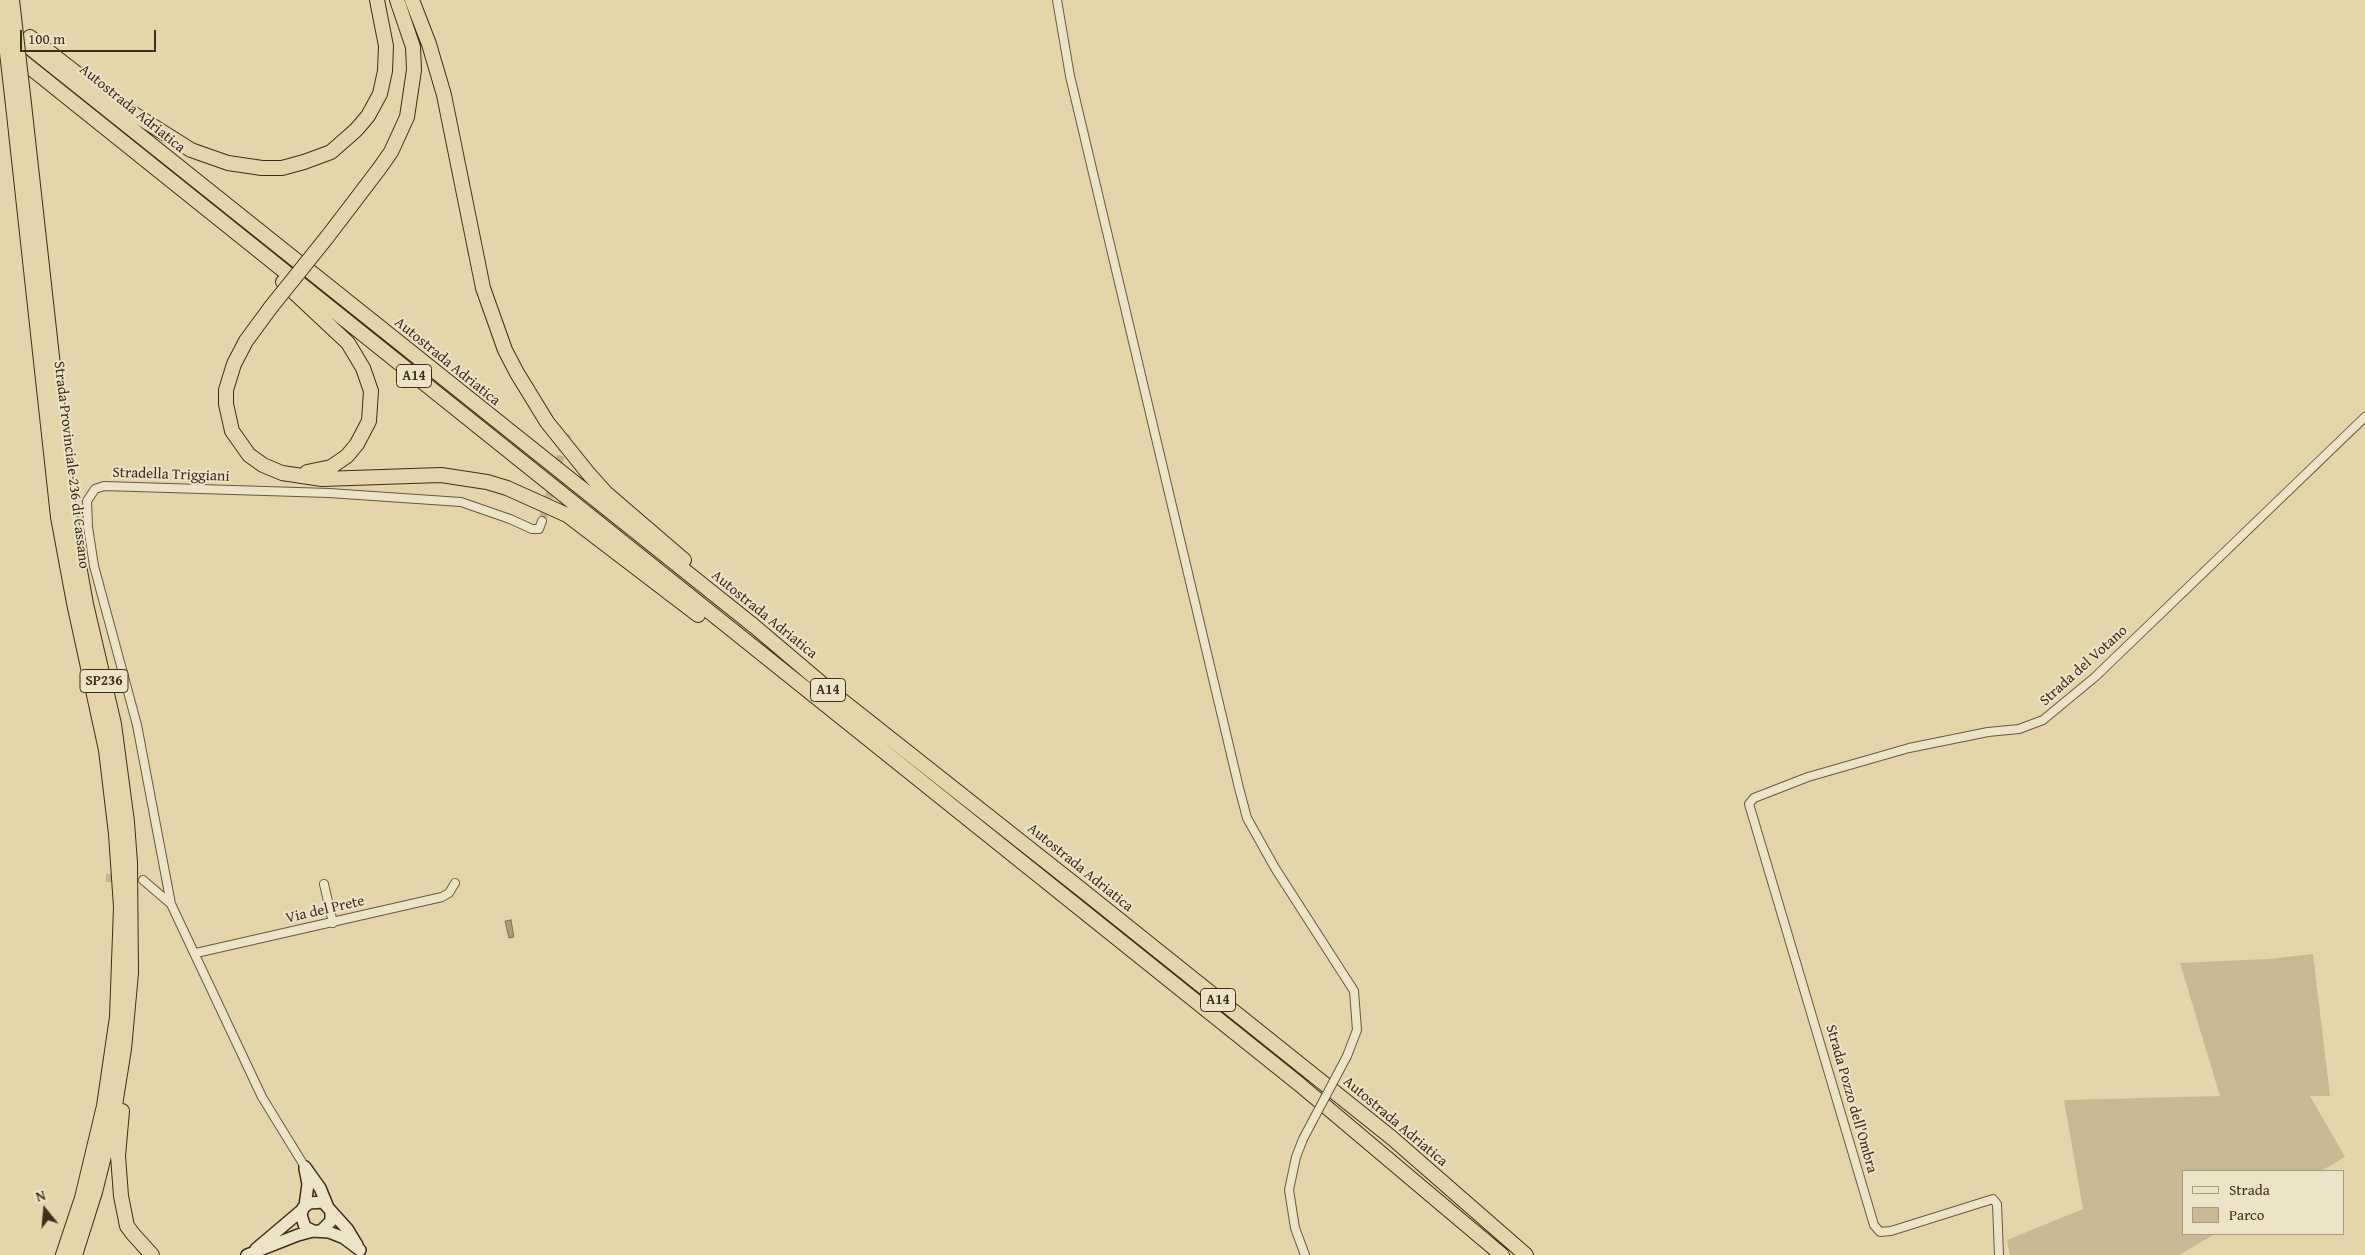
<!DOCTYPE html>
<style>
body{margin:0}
#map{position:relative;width:2365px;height:1255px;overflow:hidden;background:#e4d6aa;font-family:"Gentium Book Plus",serif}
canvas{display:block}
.legend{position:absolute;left:2182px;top:1170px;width:162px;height:65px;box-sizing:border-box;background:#ede4c8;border:1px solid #a89b83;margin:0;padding:6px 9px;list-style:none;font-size:15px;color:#402d1b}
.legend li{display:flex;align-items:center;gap:10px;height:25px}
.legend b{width:25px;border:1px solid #a89b83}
.north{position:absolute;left:20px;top:1185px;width:50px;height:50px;-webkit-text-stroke:4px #ede4c8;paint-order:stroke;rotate:343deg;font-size:14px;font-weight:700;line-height:20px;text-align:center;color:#402d1b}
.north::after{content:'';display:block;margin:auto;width:18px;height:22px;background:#402d1b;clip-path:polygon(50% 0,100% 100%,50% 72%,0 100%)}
.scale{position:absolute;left:20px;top:30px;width:136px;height:22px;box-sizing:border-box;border:2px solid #402d1b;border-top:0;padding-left:6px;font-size:15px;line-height:18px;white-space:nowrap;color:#402d1b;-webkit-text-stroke:4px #ede4c8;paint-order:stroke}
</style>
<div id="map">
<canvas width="2365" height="1255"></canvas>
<ul class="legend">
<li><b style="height:6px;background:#ede4c8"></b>Strada</li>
<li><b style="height:14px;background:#c8b992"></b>Parco</li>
</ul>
<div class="north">N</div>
<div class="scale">100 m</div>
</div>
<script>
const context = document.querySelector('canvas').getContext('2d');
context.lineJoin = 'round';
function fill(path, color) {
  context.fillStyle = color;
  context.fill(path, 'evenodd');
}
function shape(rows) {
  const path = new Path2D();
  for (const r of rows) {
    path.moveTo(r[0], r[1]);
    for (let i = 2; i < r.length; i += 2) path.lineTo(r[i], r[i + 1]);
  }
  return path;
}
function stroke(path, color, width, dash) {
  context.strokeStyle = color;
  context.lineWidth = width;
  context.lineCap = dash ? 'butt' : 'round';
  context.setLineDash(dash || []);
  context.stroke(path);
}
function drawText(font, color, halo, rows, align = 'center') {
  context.font = font + ' "Gentium Book Plus",serif';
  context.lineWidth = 4;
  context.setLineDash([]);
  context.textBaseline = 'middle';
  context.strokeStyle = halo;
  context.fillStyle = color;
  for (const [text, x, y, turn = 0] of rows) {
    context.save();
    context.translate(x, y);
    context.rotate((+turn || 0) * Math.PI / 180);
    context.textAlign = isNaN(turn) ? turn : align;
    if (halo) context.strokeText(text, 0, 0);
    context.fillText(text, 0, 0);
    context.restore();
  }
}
const green = shape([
 [2313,954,2330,1096,2310,1096,2345,1157,2321,1171,2184,1171,2184,1234,2215,1234,2179,1255,2010,1255,2007,1240,2083,1209,2064,1100,2220,1096,2180,963,2268,959]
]);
const water = shape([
 [511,920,514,937,509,938,505,921,511,920]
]);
const streetTunnel = shape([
 [542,521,567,434],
 [106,878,143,880]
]);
const street = shape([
 [1057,0,1070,76,1239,788,1247,818,1275,868,1354,991,1357,1030,1347,1056],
 [143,880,171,904,262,1097,305,1167],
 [324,884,333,923],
 [171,904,137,725,94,566,88,527,87,501,95,489,104,486,329,493,461,502,510,519,532,529,539,529,542,521],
 [196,953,442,897,449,893,455,883],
 [1303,1139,1296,1157,1289,1190,1295,1228,1305,1255],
 [1999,1255,1997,1204,1993,1199,1891,1231,1880,1232,1874,1225,1749,804,1754,798,1808,777,1909,748,1988,732,2019,729,2043,720,2095,677,2365,417]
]);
const secondary = shape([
 [305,1167,320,1188,327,1205],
 [305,1206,308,1184,305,1169],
 [331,1211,348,1230,357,1245],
 [321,1231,331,1221,331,1211,323,1202,309,1203,303,1208,301,1215,305,1227,313,1231,329,1232,344,1238,360,1250],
 [256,1249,302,1210],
 [247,1255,298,1235,313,1231]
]);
const highway = shape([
 [412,0,429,44,444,95,483,288,505,350,517,373,547,422,588,473,606,493,684,560],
 [9,31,754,626,839,698,1082,890,1392,1138,1526,1255],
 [30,37,107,97,191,150,228,163,262,168,282,168,304,162,331,152,356,130,368,116,380,94,385,71,386,46,377,0],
 [12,53,1299,1084,1502,1255],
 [24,104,69,510,86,604,114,724,127,822,130,863,131,973,124,1049,112,1124,95,1192,75,1255],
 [13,105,58,517,74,603,106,750,116,834,121,907,117,1017,104,1106,82,1198,63,1255],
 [328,236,379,169,391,152,407,117,414,70,413,47,397,0],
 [283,282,348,343,363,368,371,391,369,421,357,444,347,456,331,467,307,472],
 [271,307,246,341,234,364,226,390,226,404,232,431,249,455,263,465,282,473,322,479,441,475,487,482,507,488,567,515,698,615],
 [122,1111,118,1156,121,1196,127,1226,133,1234,152,1255]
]);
const streetBridge = shape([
 [1303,1139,1347,1056]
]);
const highwayBridge = shape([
 [1,0,13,105],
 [12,0,24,104],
 [271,307,328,236]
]);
const shields = [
 [414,376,35],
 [104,681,48],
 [828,690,35],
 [1218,1000,35]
];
const shieldNames = [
 ["A14",414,376],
 ["SP236",104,681],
 ["A14",828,690],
 ["A14",1218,1000]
];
const streetNames = [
 ["Autostrada Adriatica",132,109,39],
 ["Autostrada Adriatica",447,362,39],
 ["Strada Provinciale 236 di Cassano",71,465,83],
 ["Stradella Triggiani",171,475,2],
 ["Autostrada Adriatica",764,615,39],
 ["Strada del Votano",2084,666,-42],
 ["Autostrada Adriatica",1080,868,39],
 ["Via del Prete",325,910,-13],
 ["Strada Pozzo dell'Ombra",1851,1099,74],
 ["Autostrada Adriatica",1395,1122,40]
];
fill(green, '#c8b992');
fill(water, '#ac9d79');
stroke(water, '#817053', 1);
stroke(streetTunnel, '#c3b48d', 8, [8, 4]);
stroke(street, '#69573f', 10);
stroke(secondary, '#402d1b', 14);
stroke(highway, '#402d1b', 16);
stroke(street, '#ede4c8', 8);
stroke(secondary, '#ede4c8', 11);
stroke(highway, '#e4d6aa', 14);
stroke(streetBridge, '#69573f', 10, []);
stroke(highwayBridge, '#402d1b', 16, []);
stroke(streetBridge, '#ede4c8', 8);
stroke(highwayBridge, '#e4d6aa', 14);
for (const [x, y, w] of shields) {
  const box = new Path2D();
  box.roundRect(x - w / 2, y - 11.5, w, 23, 4);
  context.fillStyle = '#ede4c8';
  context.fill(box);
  stroke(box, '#402d1b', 1);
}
drawText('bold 14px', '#402d1b', null, shieldNames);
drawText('15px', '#402d1b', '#ede4c8', streetNames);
</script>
